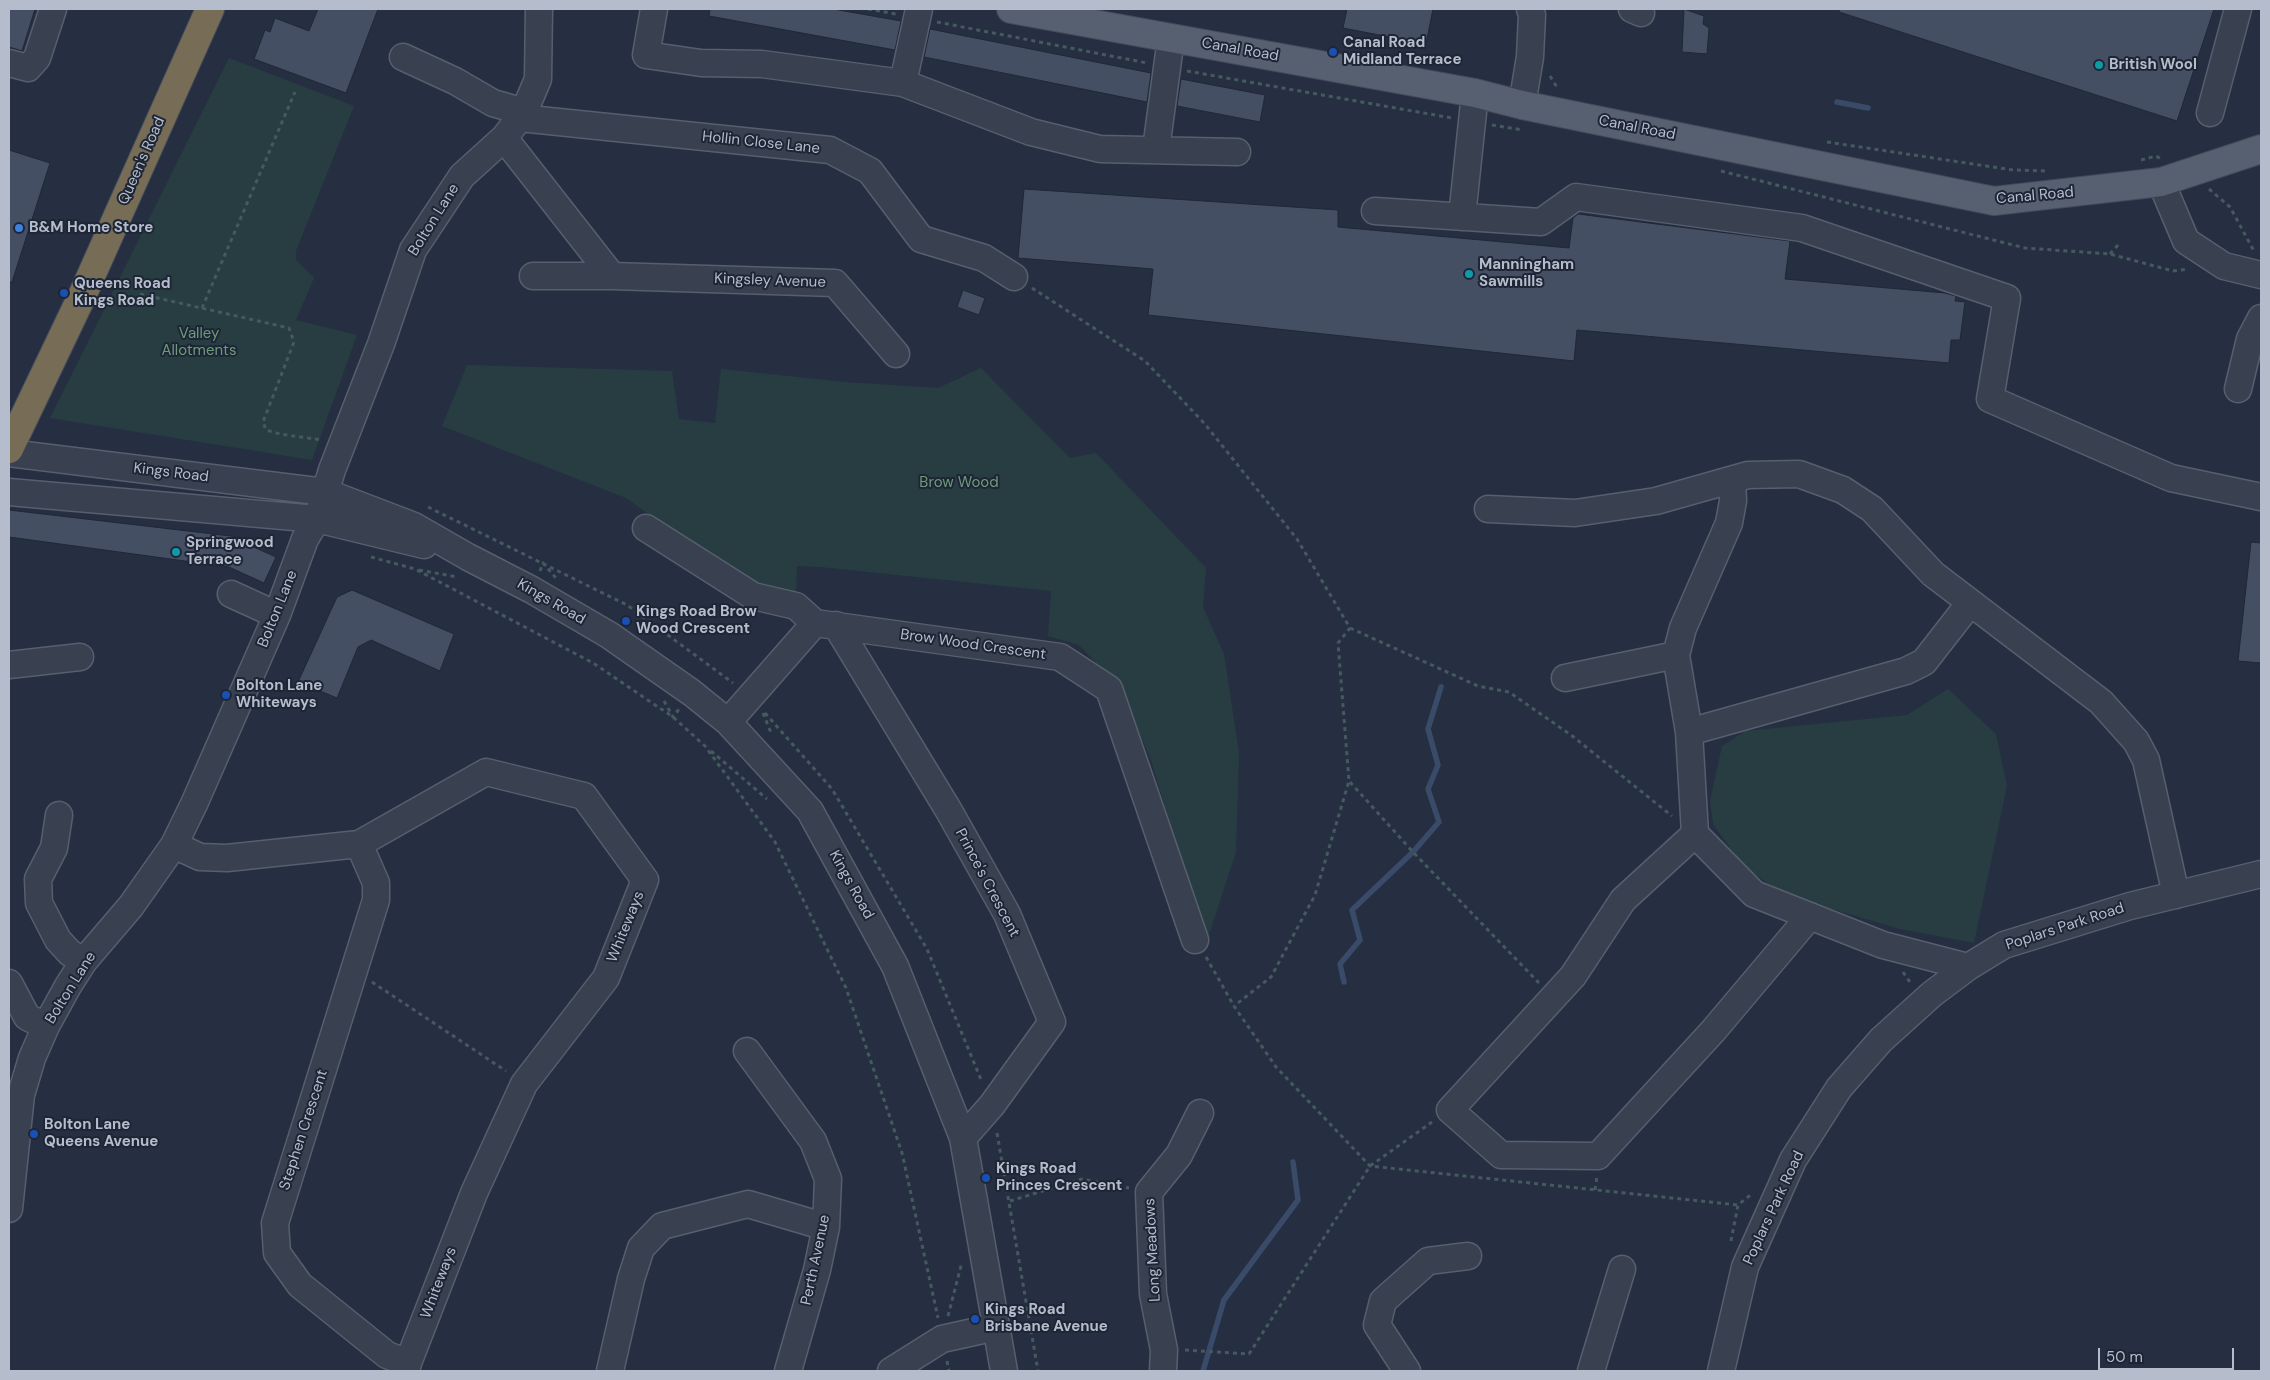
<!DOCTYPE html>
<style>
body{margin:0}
#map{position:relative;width:2270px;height:1380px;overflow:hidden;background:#252f41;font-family:"DM Sans",sans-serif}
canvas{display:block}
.frame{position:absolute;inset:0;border:10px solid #b5bccb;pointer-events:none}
.scale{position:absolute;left:2098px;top:1348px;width:136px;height:22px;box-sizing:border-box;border:2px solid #b5bccb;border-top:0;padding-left:6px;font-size:15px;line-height:18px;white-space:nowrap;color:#b5bccb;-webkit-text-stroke:4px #1e2636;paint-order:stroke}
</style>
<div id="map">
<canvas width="2270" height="1380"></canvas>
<div class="frame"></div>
<div class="scale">50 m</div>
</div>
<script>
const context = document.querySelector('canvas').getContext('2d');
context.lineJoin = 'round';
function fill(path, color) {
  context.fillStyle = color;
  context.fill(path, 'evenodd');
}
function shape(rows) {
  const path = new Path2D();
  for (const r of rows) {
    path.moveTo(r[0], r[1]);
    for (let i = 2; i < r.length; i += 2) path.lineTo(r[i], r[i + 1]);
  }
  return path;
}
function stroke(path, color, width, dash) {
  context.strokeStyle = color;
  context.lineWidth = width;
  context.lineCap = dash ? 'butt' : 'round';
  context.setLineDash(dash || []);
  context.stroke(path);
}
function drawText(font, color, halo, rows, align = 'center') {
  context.font = font + ' "DM Sans",sans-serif';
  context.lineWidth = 4;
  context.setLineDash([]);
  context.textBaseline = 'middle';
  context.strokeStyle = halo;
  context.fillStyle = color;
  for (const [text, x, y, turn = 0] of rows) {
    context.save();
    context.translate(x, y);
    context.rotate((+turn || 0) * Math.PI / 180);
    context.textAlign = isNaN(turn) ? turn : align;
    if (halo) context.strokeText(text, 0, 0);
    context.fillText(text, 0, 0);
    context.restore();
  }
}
const green = shape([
 [229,58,354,106,296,251,296,260,314,278,296,320,357,335,312,460,50,418],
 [467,365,672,371,679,419,715,423,721,369,845,382,938,388,981,368,1070,458,1096,453,1206,568,1203,607,1224,654,1239,753,1236,852,1206,944,1151,760,1121,689,1079,645,1048,636,1051,591,820,567,797,566,796,595,745,582,626,498,442,426],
 [1948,689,1996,734,2007,786,1974,943,1900,929,1784,895,1742,865,1713,824,1710,801,1722,746,1745,731,1907,715]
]);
const stream = shape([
 [1837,102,1868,108],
 [1344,982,1340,964,1360,940,1352,910,1413,852,1439,822,1428,789,1438,765,1428,729,1441,687],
 [1203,1371,1224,1300,1298,1200,1293,1162]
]);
const building = shape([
 [9,9,35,9,22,51,9,47,9,9],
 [318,9,378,9,346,93,254,59,265,30,270,32,275,18,309,31,318,9],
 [710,9,833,9,901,21,895,50,709,16,710,9],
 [1347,9,1433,9,1426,44,1343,28,1347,9],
 [1684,9,1704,16,1703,24,1709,28,1707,54,1682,52,1684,9],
 [1839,9,2214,9,2177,121,1839,12,1839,9],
 [930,29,1151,73,1147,102,924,57,930,29],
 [1181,79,1265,95,1260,122,1177,106,1181,79],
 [9,150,50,163,12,282,9,282,9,150],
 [1024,189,1338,210,1338,227,1569,248,1573,218,1578,214,1790,241,1785,279,1945,293,1956,296,1955,301,1965,302,1960,340,1951,340,1949,363,1577,330,1574,361,1148,315,1153,269,1018,258,1024,189],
 [963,290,985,298,979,315,957,307,963,290],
 [9,510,239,537,238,540,276,557,264,583,229,567,9,537,9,510],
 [2251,542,2261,543,2261,663,2238,661,2251,542],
 [352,590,454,634,440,671,371,640,358,647,337,698,298,682,337,597,352,590]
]);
const path = shape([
 [868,9,896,14],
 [937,22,1147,63],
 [1187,71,1452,118],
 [1550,76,1558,89],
 [1492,125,1523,130],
 [1827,142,2013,170,2046,171],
 [2141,160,2156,156,2161,159],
 [1721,171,2025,248,2110,254,2173,271,2188,269],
 [2209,189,2230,207,2254,251],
 [2110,254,2119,244],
 [1032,288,1145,361,1204,423,1297,539,1350,628,1338,643,1349,781,1315,895,1271,977,1234,1006],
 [140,294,289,328,294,342,263,422,266,430,280,434,322,440],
 [202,308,295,92],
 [428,507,627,605,733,683],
 [371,557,415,569,593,663,673,717,705,746,775,842,846,988,902,1153,938,1318],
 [419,570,457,577],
 [540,571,543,563,556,578],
 [1350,628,1478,686,1509,692,1571,735,1672,816],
 [664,701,673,717,679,709],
 [763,713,772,735],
 [765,713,832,789,927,949,982,1082],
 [711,751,767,799],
 [1350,782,1413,852,1539,983],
 [1206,957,1234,1006,1276,1067,1370,1166,1738,1205],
 [1903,972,1912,985],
 [372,982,506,1071],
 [997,1133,1038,1371],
 [1595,1190,1597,1176],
 [1010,1201,1082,1179,1129,1188],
 [1731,1241,1738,1205,1753,1193],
 [948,1316,962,1262],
 [1185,1350,1249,1354,1370,1166,1432,1122],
 [947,1361,949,1371]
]);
const minor = shape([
 [654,9,646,55,701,63,762,64,903,83,1031,132,1100,149,1237,152],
 [1632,9,1641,13],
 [403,57,455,81,493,103,524,112],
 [9,63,28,68,37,58,53,9],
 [903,83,919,9],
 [1522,105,1530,57,1532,15,1530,9],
 [2210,113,2238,9],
 [520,118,830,150,870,171,921,239,984,258,1014,277],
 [504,138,612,276,835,283,896,354],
 [1156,149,1171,38],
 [2161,182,2186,241,2224,266,2261,275],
 [1375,211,1541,222,1576,197,1802,228,2007,298,1990,399,2171,478,2261,497],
 [1462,217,1475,93],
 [533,276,612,276],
 [2238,389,2250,339,2261,318],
 [9,453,325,492,414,526,468,557,532,590,609,635,692,693,728,722,810,811,895,966,963,1138,1004,1371],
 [1732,480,1733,501,1729,523,1683,628,1676,655,1689,732,1695,834,1754,894,1883,945,1968,967],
 [9,492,317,519,424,545],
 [1488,509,1575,513,1656,501,1748,475,1799,474,1843,490,1872,509,1933,574,2101,702,2136,741,2146,760,2176,895],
 [646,528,753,596,796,606,815,623],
 [231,594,277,615],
 [836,625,949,811,1007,914,1052,1022,992,1105,963,1138],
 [9,665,80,657],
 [1565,678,1676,655],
 [728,722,815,623,1060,657,1109,689,1195,940],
 [1689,732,1906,671,1924,662,1970,603],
 [59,815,54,848,38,879,39,903,58,940,70,953,84,961],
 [1695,834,1623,900,1573,976,1450,1110,1501,1155,1598,1156,1713,1031,1810,916],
 [359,844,376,883,376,900,275,1223,277,1253,300,1285,387,1355,408,1363],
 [174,845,200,857,227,858,359,844,486,772,584,796,645,880,606,978,524,1084,474,1193,408,1363,406,1371],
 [9,983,27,1017,46,1026],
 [747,1051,813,1141,828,1179,826,1227,817,1270,788,1371],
 [9,1209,21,1095,32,1058,46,1026,68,986,84,961,131,906,174,845,194,804,277,615,305,539,317,519,332,470,381,344,413,250,462,176,504,138,524,112,538,79,539,9],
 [610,1371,631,1279,641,1248,662,1226,748,1204,826,1227],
 [891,1371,942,1339,996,1327],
 [1163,1371,1164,1350,1153,1294,1149,1192,1179,1155,1200,1113],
 [1407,1371,1377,1325,1383,1301,1428,1261,1468,1256],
 [1591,1371,1622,1269],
 [1721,1371,1745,1267,1793,1160,1839,1088,1881,1040,1932,994,1968,967,2004,945,2130,906,2261,874]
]);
const major = shape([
 [1011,9,1475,93,1522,105,1994,201,2161,182,2261,149]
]);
const highway = shape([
 [9,449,82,296,210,9]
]);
const markers = [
 [1333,52,5,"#1a4fb4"],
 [2099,65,5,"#0f9aa8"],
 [19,228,5,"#3f7fe0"],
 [1469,274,5,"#0f9aa8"],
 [64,293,5,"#1a4fb4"],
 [176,552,5,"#0f9aa8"],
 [626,621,5,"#1a4fb4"],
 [226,695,5,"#1a4fb4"],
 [34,1134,5,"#1a4fb4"],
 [986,1178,5,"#1a4fb4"],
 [975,1319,5,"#1a4fb4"]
];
const poiNames = [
 ["Canal Road",1343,43],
 ["Midland Terrace",1343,60],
 ["British Wool",2109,65],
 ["B&M Home Store",29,228],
 ["Manningham",1479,265],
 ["Sawmills",1479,282],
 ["Queens Road",74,284],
 ["Kings Road",74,301],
 ["Springwood",186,543],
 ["Terrace",186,560],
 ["Kings Road Brow",636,612],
 ["Wood Crescent",636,629],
 ["Bolton Lane",236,686],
 ["Whiteways",236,703],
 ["Bolton Lane",44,1125],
 ["Queens Avenue",44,1142],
 ["Kings Road",996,1169],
 ["Princes Crescent",996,1186],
 ["Kings Road",985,1310],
 ["Brisbane Avenue",985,1327]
];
const streetNames = [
 ["Canal Road",1240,50,10],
 ["Canal Road",1637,128,11],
 ["Hollin Close Lane",761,143,6],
 ["Queen's Road",142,161,-66],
 ["Canal Road",2035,196,-5],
 ["Bolton Lane",434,220,-58],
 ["Kingsley Avenue",770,281,2],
 ["Kings Road",171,473,7],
 ["Kings Road",551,602,30],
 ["Bolton Lane",278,609,-68],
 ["Brow Wood Crescent",973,645,8],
 ["Prince's Crescent",987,883,62],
 ["Kings Road",851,885,61],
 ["Whiteways",626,927,-68],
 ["Poplars Park Road",2065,927,-18],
 ["Bolton Lane",71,988,-58],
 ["Stephen Crescent",304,1130,-72],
 ["Poplars Park Road",1774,1208,-65],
 ["Long Meadows",1153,1250,-93],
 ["Perth Avenue",816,1260,-78],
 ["Whiteways",439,1283,-69]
];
const parkNames = [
 ["Valley",199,334],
 ["Allotments",199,351],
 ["Brow Wood",959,483]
];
fill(green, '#273d42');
stroke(stream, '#3a4b6a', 5.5);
fill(building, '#444f63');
stroke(building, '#202838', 1);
stroke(minor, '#575f6e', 29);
stroke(major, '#424a5a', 30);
stroke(highway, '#444c5b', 30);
stroke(path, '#455a5e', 3, [4, 4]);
stroke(minor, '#394150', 26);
stroke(major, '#576070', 28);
stroke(highway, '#776c56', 28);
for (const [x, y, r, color] of markers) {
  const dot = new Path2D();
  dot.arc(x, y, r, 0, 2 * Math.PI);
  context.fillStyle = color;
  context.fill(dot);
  stroke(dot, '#1e2636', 2);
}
drawText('bold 15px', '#b5bccb', '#1e2636', poiNames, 'left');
drawText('15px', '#b5bccb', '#1e2636', streetNames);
drawText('15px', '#6c9c7a', '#1e2636', parkNames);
</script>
